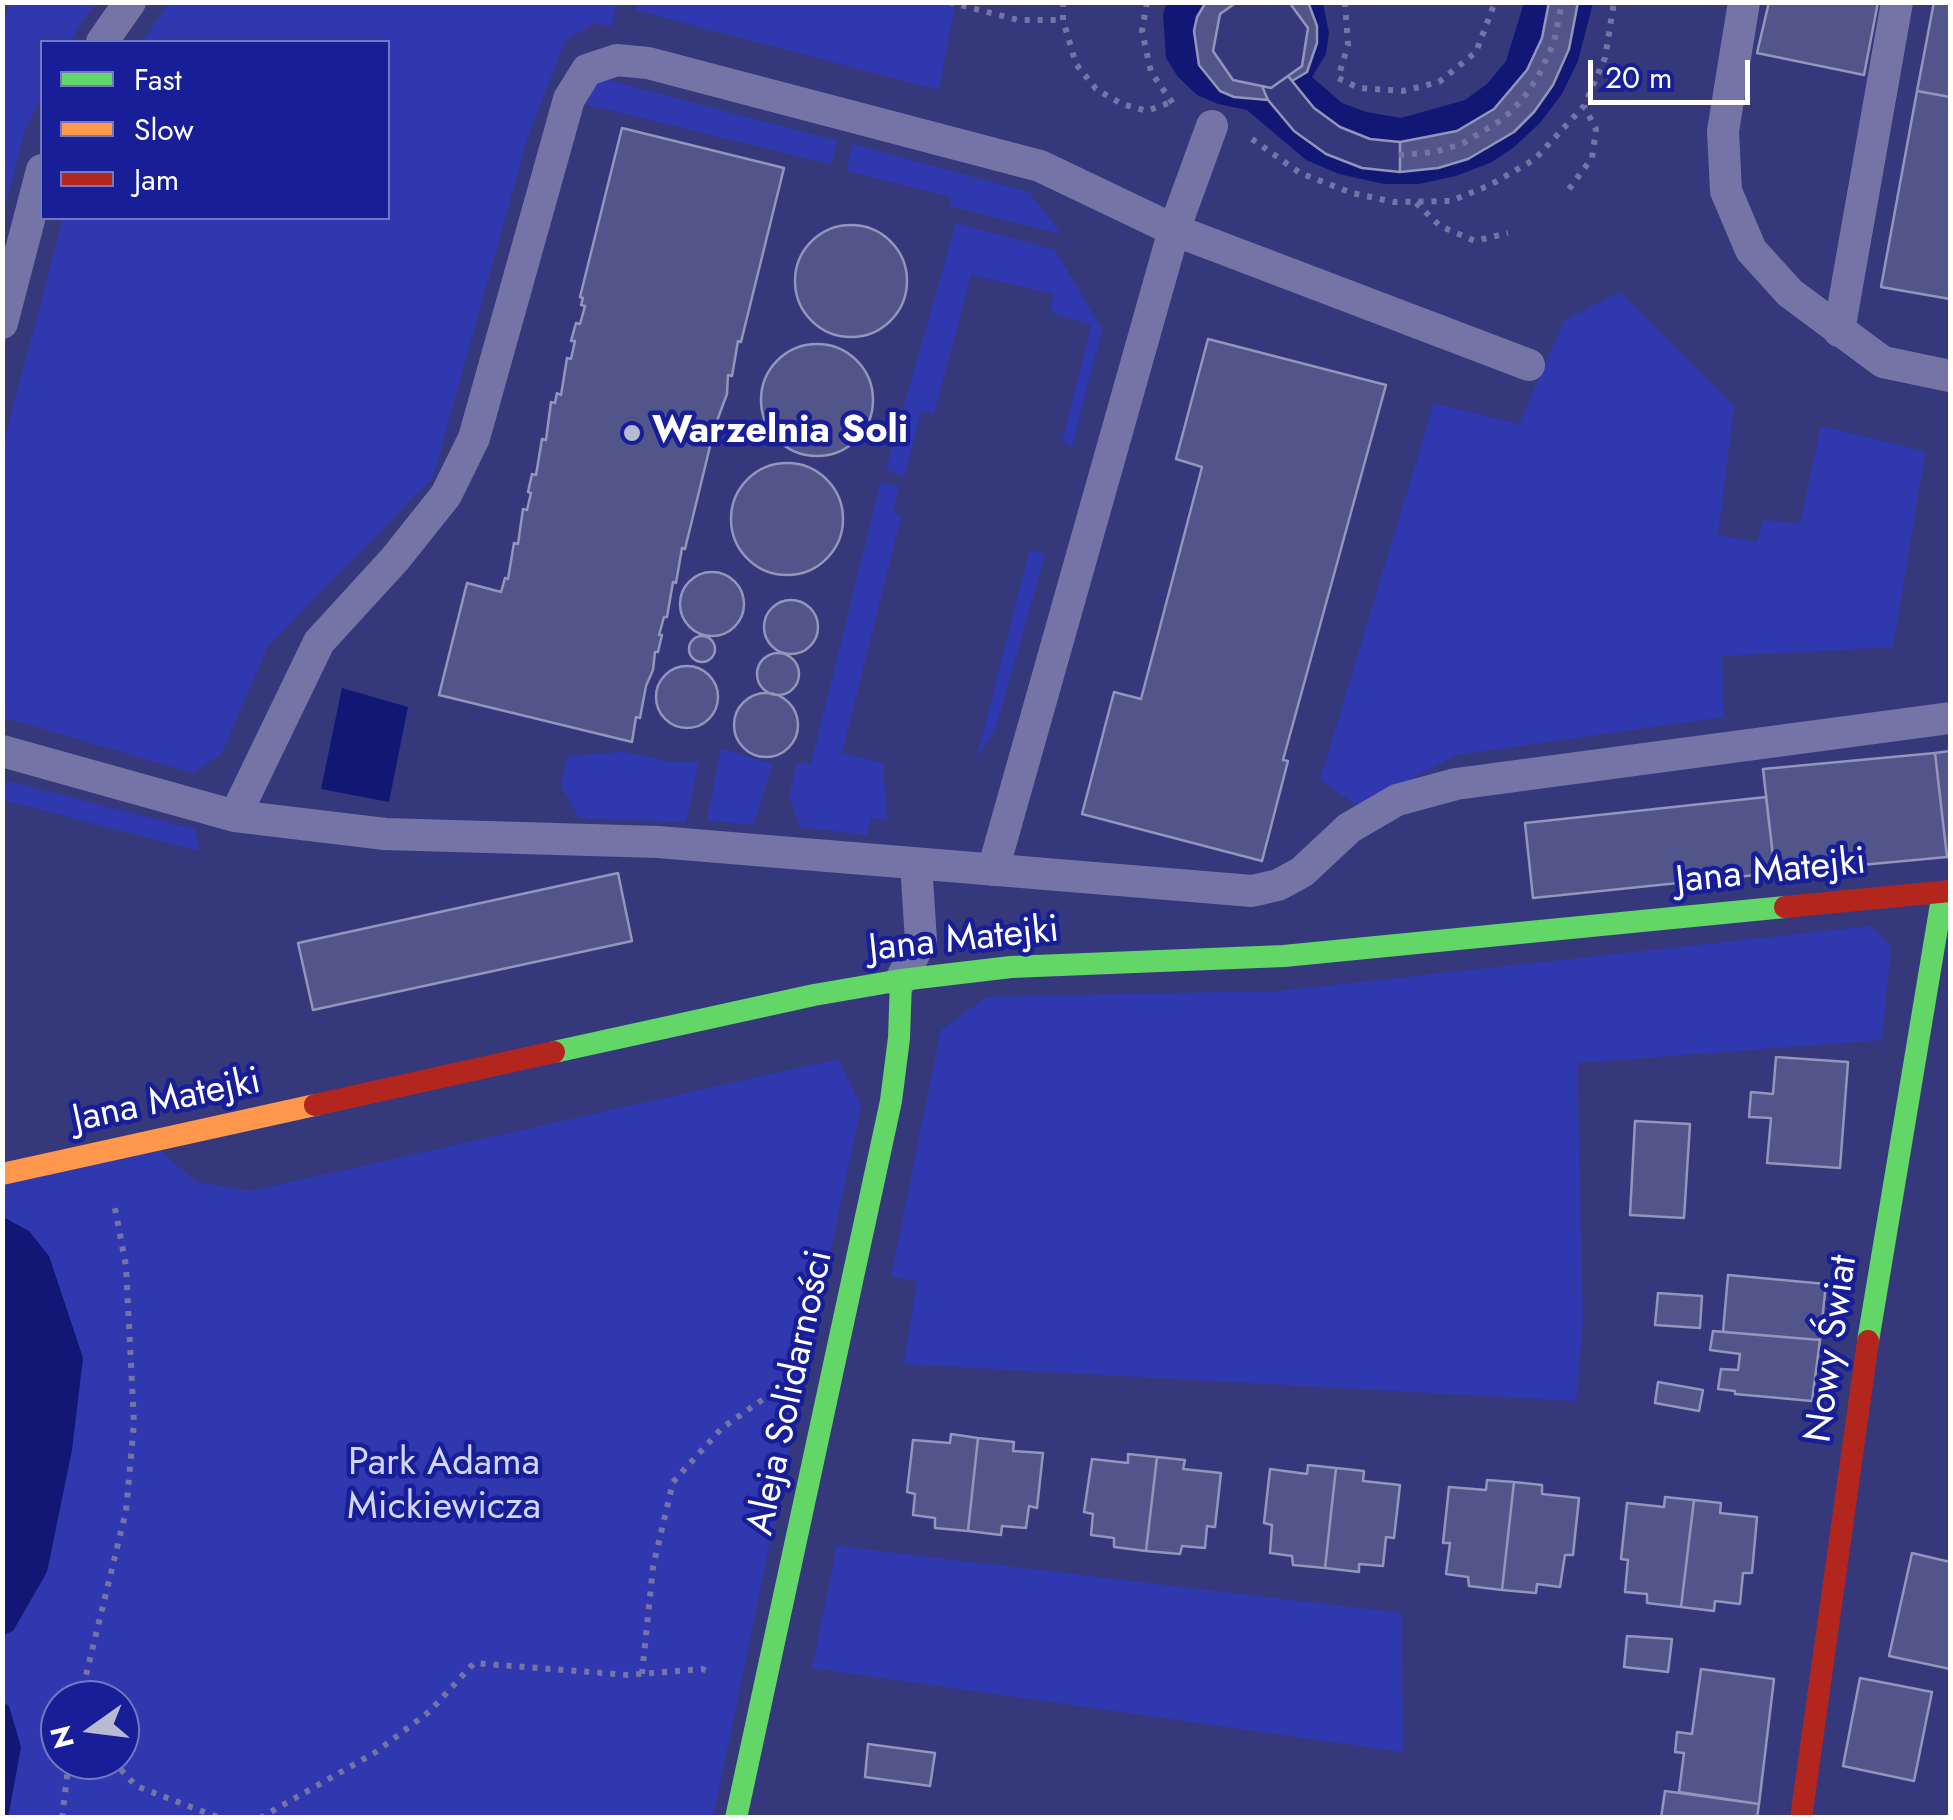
<!DOCTYPE html>
<meta charset="utf-8">
<style>
body{margin:0}
#map{position:relative;width:1953px;height:1820px;overflow:hidden;background:#35397b;font-family:Jost,sans-serif}
canvas{display:block}
.frame{position:absolute;inset:0;border:5px solid #fff;pointer-events:none}
.legend{position:absolute;left:40px;top:40px;width:350px;height:180px;box-sizing:border-box;background:#181e98;border:2px solid #7478c1;margin:0;padding:12px 18px;list-style:none;font-size:30px;color:#fff}
.legend li{display:flex;align-items:center;gap:20px;height:50px}
.legend b{width:50px;border:2px solid #7478c1}
.north{position:absolute;left:40px;top:1680px;width:100px;height:100px;box-sizing:border-box;background:#181e98;border:2px solid #7478c1;border-radius:50%;rotate:256deg;font-size:28px;font-weight:700;line-height:40px;text-align:center;color:#fff}
.north::after{content:'';display:block;margin:auto;width:35px;height:45px;background:#b8bad1;clip-path:polygon(50% 0,100% 100%,50% 72%,0 100%)}
.scale{position:absolute;left:1588px;top:60px;width:162px;height:45px;box-sizing:border-box;border:5px solid #fff;border-top:0;padding-left:12px;font-size:30px;line-height:35px;white-space:nowrap;color:#fff;-webkit-text-stroke:8px #181e98;paint-order:stroke}
</style>
<div id="map">
<canvas width="1953" height="1820"></canvas>
<div class="frame"></div>
<ul class="legend">
<li><b style="height:12px;background:#63d668"></b>Fast</li>
<li><b style="height:12px;background:#ff974d"></b>Slow</li>
<li><b style="height:12px;background:#b3261e"></b>Jam</li>
</ul>
<div class="north">N</div>
<div class="scale">20 m</div>
</div>
<script>
const context = document.querySelector('canvas').getContext('2d');
context.lineJoin = 'round';
function fill(path, color) {
  context.fillStyle = color;
  context.fill(path, 'evenodd');
}
function shape(rows) {
  const path = new Path2D();
  for (const r of rows) {
    if (r.length === 3) {
      path.moveTo(r[0] + r[2], r[1]);
      path.arc(r[0], r[1], r[2], 0, 2 * Math.PI);
      continue;
    }
    path.moveTo(r[0], r[1]);
    for (let i = 2; i < r.length; i += 2) path.lineTo(r[i], r[i + 1]);
  }
  return path;
}
function stroke(path, color, width, dash) {
  context.strokeStyle = color;
  context.lineWidth = width;
  context.lineCap = dash ? 'butt' : 'round';
  context.setLineDash(dash || []);
  context.stroke(path);
}
function drawText(font, color, halo, rows, align = 'center') {
  context.font = font + ' Jost,sans-serif';
  context.lineWidth = 9;
  context.setLineDash([]);
  context.textBaseline = 'middle';
  context.strokeStyle = halo;
  context.fillStyle = color;
  for (const [text, x, y, turn = 0] of rows) {
    context.save();
    context.translate(x, y);
    context.rotate((+turn || 0) * Math.PI / 180);
    context.textAlign = isNaN(turn) ? turn : align;
    if (halo) context.strokeText(text, 0, 0);
    context.fillText(text, 0, 0);
    context.restore();
  }
}
const green = shape([
 [169,2,617,3,611,27,594,23,565,41,528,136,433,477,268,646,221,754,192,773,3,717,3,445,63,218,388,218,388,42,142,42],
 [637,2,955,2,955,3,939,90,635,10],
 [12,3,97,3,82,21,70,42,42,42,42,96,25,129,3,213,2,20],
 [593,76,837,141,831,164,588,105],
 [852,144,1029,192,1061,234,950,206,951,197,847,171],
 [956,223,1055,250,1102,329,1072,446,1062,441,1091,325,1051,312,1054,294,971,275,934,414,921,411,904,477,886,469],
 [1620,292,1734,406,1718,535,1757,542,1763,520,1800,524,1821,426,1925,451,1893,647,1722,656,1723,717,1456,755,1359,807,1320,780,1434,403,1519,424,1564,321],
 [881,482,899,486,893,513,901,517,842,753,883,763,887,820,871,818,867,835,800,827,789,795,797,763,811,763],
 [1030,549,1045,555,996,727,976,760],
 [721,749,773,764,753,825,707,820],
 [624,752,672,762,699,761,686,822,579,818,561,786,568,756],
 [2,780,195,829,200,851,3,800],
 [1871,926,1891,946,1882,1040,1577,1063,1583,1320,1576,1401,904,1364,917,1281,891,1277,941,1030,986,997,1279,991],
 [838,1059,861,1105,713,1817,3,1818,3,1185,160,1150,196,1182,251,1191],
 [60,1700,120,1700,120,1760,60,1760],
 [837,1546,1401,1613,1403,1752,812,1668]
]);
const water = shape([
 [1167,3,1206,3,1194,31,1196,48,1199,66,1220,91,1268,100,1294,131,1326,154,1362,168,1400,172,1438,168,1468,159,1514,132,1534,112,1553,85,1569,49,1578,3,1593,3,1578,61,1562,94,1540,123,1513,148,1490,163,1456,176,1419,184,1384,184,1339,174,1306,160,1247,110,1218,104,1197,95,1178,77,1166,58,1163,14],
 [1308,3,1323,3,1329,33,1326,54,1312,77,1342,103,1366,112,1401,118,1465,100,1487,84,1506,61,1524,3,1549,3,1542,38,1527,70,1494,109,1457,131,1400,142,1370,139,1340,127,1314,108,1292,81,1307,72,1317,43,1317,26],
 [342,688,408,707,389,802,321,789],
 [3,1217,29,1231,49,1256,83,1358,72,1450,47,1572,13,1631,3,1635],
 [3,1702,9,1706,21,1747,8,1818,2,1817]
]);
const building = shape([
 [1237,2,1289,2,1308,28,1302,66,1271,88,1233,80,1213,51,1220,14,1237,2],
 [1308,2,1317,26,1317,43,1307,72,1292,81,1314,108,1340,127,1370,139,1400,142,1457,131,1494,109,1527,70,1542,38,1549,2,1578,2,1569,49,1553,85,1534,112,1514,132,1468,159,1438,168,1400,172,1362,168,1326,154,1294,131,1268,100,1234,97,1220,91,1199,65,1194,31,1197,17,1206,2,1308,2],
 [1769,2,1878,2,1864,75,1757,53,1769,2],
 [1934,2,1950,2,1950,97,1917,91,1934,2],
 [1288,76,1314,108,1340,127,1370,139,1400,142,1400,172,1362,168,1326,154,1294,131,1268,100,1262,86,1271,88,1288,76],
 [1917,91,1950,97,1950,299,1881,287,1917,91],
 [622,128,784,168,741,342,738,341,732,376,728,375,727,394,715,426,685,549,682,548,676,583,673,582,667,617,664,617,659,635,662,635,658,652,655,652,653,670,646,686,640,718,636,717,632,742,439,695,467,583,501,592,505,578,508,579,514,543,518,544,523,509,527,510,531,493,528,492,532,474,536,475,542,439,546,440,551,402,555,403,557,393,561,395,567,358,571,359,575,341,571,341,576,323,580,324,585,306,581,305,583,298,580,297,622,128],
 [851,281,56],
 [1208,339,1386,385,1283,760,1288,761,1262,861,1082,814,1114,692,1141,699,1202,467,1176,459,1208,339],
 [817,400,56],
 [787,519,56],
 [712,604,32],
 [791,627,27],
 [702,649,13],
 [778,674,21],
 [687,697,31],
 [766,725,32],
 [1950,751,1950,857,1947,857,1935,753,1950,751],
 [1935,753,1947,857,1775,873,1763,769,1935,753],
 [1766,797,1775,873,1533,898,1525,823,1766,797],
 [618,873,632,941,313,1010,298,943,618,873],
 [1776,1057,1848,1062,1840,1168,1767,1163,1771,1118,1749,1117,1751,1092,1773,1094,1776,1057],
 [1635,1121,1690,1124,1684,1218,1630,1215,1635,1121],
 [1728,1275,1826,1284,1820,1340,1723,1332,1728,1275],
 [1658,1293,1702,1296,1700,1328,1655,1325,1658,1293],
 [1713,1331,1820,1340,1812,1401,1735,1394,1735,1391,1718,1389,1721,1369,1738,1370,1740,1354,1710,1350,1713,1331],
 [1658,1382,1703,1390,1699,1411,1655,1403,1658,1382],
 [951,1434,978,1438,968,1531,935,1528,935,1518,913,1515,915,1494,907,1492,913,1440,950,1443,951,1434],
 [978,1438,1014,1442,1013,1451,1043,1453,1037,1508,1029,1506,1026,1528,1002,1526,1001,1535,968,1531,978,1438],
 [1128,1454,1157,1457,1146,1551,1114,1547,1114,1538,1091,1535,1093,1514,1084,1512,1092,1459,1128,1463,1128,1454],
 [1157,1457,1185,1460,1183,1469,1221,1473,1215,1527,1207,1526,1205,1548,1182,1546,1180,1554,1146,1551,1157,1457],
 [1308,1465,1336,1468,1325,1568,1293,1565,1292,1556,1270,1553,1272,1525,1264,1523,1270,1469,1307,1474,1308,1465],
 [1336,1468,1364,1471,1363,1481,1400,1485,1394,1538,1386,1537,1383,1566,1359,1564,1359,1572,1325,1568,1336,1468],
 [1487,1480,1514,1482,1502,1590,1469,1586,1468,1577,1446,1574,1450,1543,1443,1543,1449,1487,1486,1490,1487,1480],
 [1514,1482,1542,1485,1542,1494,1579,1498,1573,1555,1565,1555,1560,1587,1537,1584,1536,1593,1502,1590,1514,1482],
 [1665,1497,1694,1500,1681,1607,1647,1603,1647,1594,1625,1592,1628,1560,1621,1559,1627,1503,1664,1507,1665,1497],
 [1694,1500,1721,1503,1720,1513,1757,1517,1752,1573,1743,1573,1740,1604,1715,1601,1714,1611,1681,1607,1694,1500],
 [1912,1553,1950,1562,1950,1669,1889,1656,1912,1553],
 [1627,1636,1672,1639,1668,1672,1624,1667,1627,1636],
 [1701,1669,1774,1679,1759,1804,1679,1792,1684,1753,1675,1752,1677,1732,1692,1734,1701,1669],
 [1860,1678,1932,1692,1914,1781,1843,1766,1860,1678],
 [868,1744,935,1753,930,1786,865,1777,868,1744],
 [1665,1791,1759,1804,1757,1818,1661,1818,1665,1791]
]);
const path = shape([
 [949,2,1018,20,1063,20],
 [1063,2,1063,20,1076,64,1096,89,1122,104,1147,111,1171,102],
 [1147,2,1142,31,1151,72,1174,105],
 [1345,2,1348,45,1338,78,1359,88,1403,91,1439,82,1476,52,1495,2],
 [1252,139,1300,173,1352,193,1394,202,1451,201,1490,185,1535,159,1584,106,1605,58,1614,2],
 [1399,155,1435,152,1462,144,1503,119,1521,101,1538,77,1554,42,1562,2],
 [1569,189,1592,158,1596,129,1584,106],
 [1416,203,1440,226,1475,241,1508,233],
 [642,1674,653,1567,673,1482,722,1428,772,1393],
 [80,1700,126,1511,134,1423,126,1266,114,1203],
 [112,1760,136,1786,220,1818],
 [62,1818,69,1760],
 [260,1818,376,1752,430,1711,474,1663,628,1675,702,1669,712,1672]
]);
const lane = shape([
 [1744,2,1723,131,1726,191,1751,250,1790,293,1883,362,1950,376],
 [102,42,130,2],
 [2,323,42,170],
 [1839,331,1897,2],
 [2,751,235,816,385,834,658,842,1252,891,1278,885,1302,872,1349,828,1397,800,1456,784,1950,718],
 [235,816,319,642,395,559,446,495,474,438,569,99,587,70,617,60,648,63,1040,166,1174,230,1529,365],
 [993,870,1174,230,1212,126],
 [901,980,921,940,916,864]
]);
const fast = shape([
 [554,1052,814,995,901,980,1011,967,1284,956,1785,907],
 [1868,1341,1943,892],
 [736,1818,891,1101,899,1038,901,980]
]);
const slow = shape([
 [2,1174,315,1105]
]);
const jam = shape([
 [1785,907,1950,891],
 [315,1105,554,1052],
 [1801,1818,1868,1341]
]);
const markers = [
 [632,433,10,"#b8bad1"]
];
const poiNames = [
 ["Warzelnia Soli",652,433]
];
const streetNames = [
 ["Jana Matejki",1771,873,-6],
 ["Jana Matejki",964,941,-6],
 ["Jana Matejki",167,1102,-12],
 ["Nowy Świat",1833,1349,-82],
 ["Aleja Solidarności",792,1393,-78]
];
const parkNames = [
 ["Park Adama",444,1465],
 ["Mickiewicza",444,1509]
];
fill(green, '#2f38af');
fill(water, '#121776');
fill(building, '#52558a');
stroke(building, '#9395ba', 2.5);
stroke(path, '#7475a6', 6, [5, 8]);
stroke(lane, '#7475a6', 32);
stroke(fast, '#63d668', 22);
stroke(slow, '#ff974d', 22);
stroke(jam, '#b3261e', 22);
for (const [x, y, r, color] of markers) {
  const dot = new Path2D();
  dot.arc(x, y, r, 0, 2 * Math.PI);
  context.fillStyle = color;
  context.fill(dot);
  stroke(dot, '#181e98', 4);
}
drawText('bold 38px', '#fff', '#181e98', poiNames, 'left');
drawText('38px', '#fff', '#181e98', streetNames);
drawText('38px', '#d2d5fc', '#181e98', parkNames);
</script>
